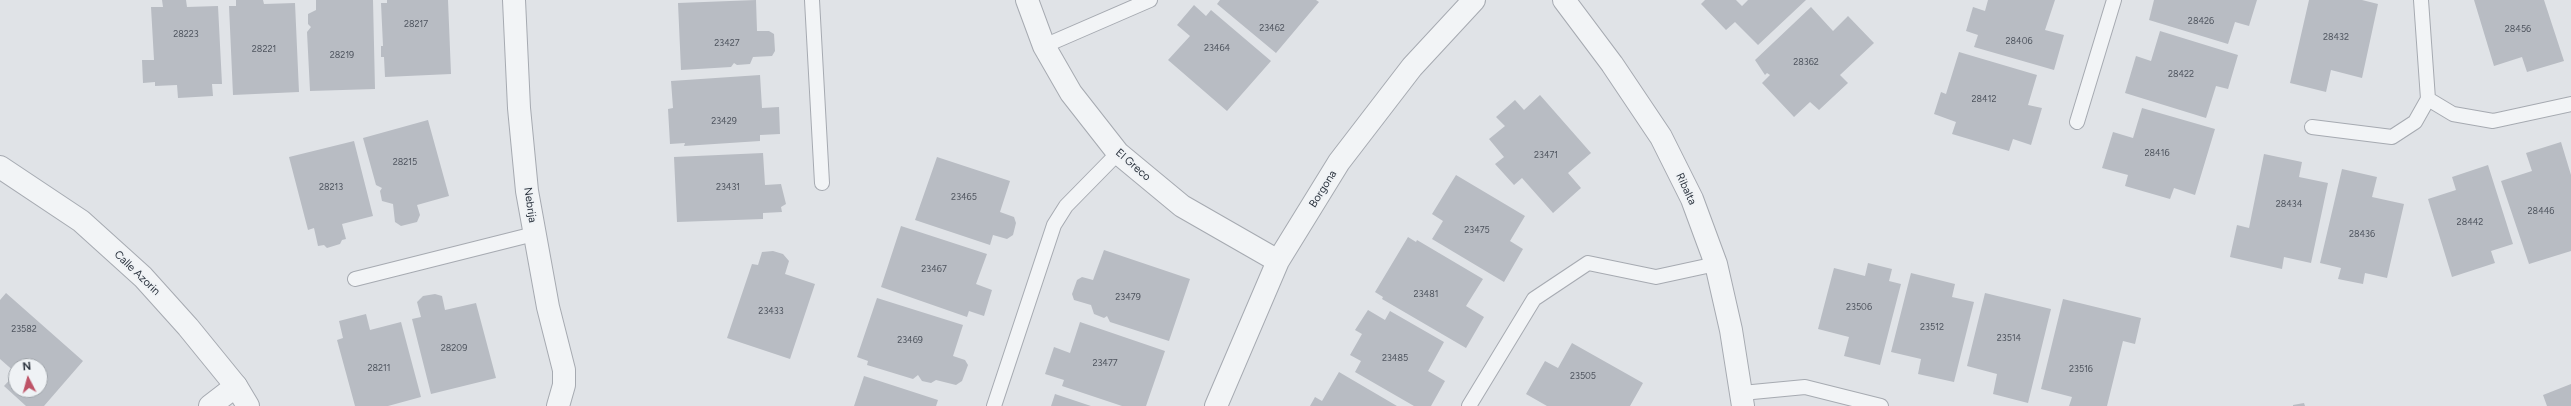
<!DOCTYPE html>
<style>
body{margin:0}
#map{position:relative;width:2571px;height:406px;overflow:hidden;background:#e0e3e7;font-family:Figtree,sans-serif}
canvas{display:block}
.north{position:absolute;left:8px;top:358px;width:40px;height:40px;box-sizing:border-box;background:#eff2f5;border:1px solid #a0a5ab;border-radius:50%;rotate:354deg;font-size:11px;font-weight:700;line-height:16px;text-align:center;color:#2a323d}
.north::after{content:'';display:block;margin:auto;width:14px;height:18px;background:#be5367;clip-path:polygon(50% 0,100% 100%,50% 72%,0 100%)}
</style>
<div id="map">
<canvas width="2571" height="406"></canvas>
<div class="north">N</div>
</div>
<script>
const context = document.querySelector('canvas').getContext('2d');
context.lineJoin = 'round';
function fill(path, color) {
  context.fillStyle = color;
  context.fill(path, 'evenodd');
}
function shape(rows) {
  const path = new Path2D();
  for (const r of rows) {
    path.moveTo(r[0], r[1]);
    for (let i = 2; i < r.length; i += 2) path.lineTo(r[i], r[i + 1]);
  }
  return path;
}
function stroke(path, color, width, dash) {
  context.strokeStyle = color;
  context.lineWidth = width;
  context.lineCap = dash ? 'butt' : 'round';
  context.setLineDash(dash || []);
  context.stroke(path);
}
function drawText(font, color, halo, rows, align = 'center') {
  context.font = font + ' Figtree,sans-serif';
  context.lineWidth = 3.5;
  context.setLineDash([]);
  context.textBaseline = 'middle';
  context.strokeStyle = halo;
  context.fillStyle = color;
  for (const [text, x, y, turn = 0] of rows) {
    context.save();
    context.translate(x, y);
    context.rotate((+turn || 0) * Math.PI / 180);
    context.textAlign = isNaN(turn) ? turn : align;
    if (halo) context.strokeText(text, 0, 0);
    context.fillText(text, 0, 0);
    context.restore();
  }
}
const building = shape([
 [162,0,186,0,187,7,218,6,222,84,212,84,213,96,178,98,177,85,155,86,155,82,143,83,142,60,154,60,151,7,163,7],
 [236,0,263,0,264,4,295,3,299,92,233,95,229,6,236,6],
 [316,0,373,0,375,89,310,91,307,32,311,27,308,24,308,14,316,10],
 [387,0,448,0,451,74,385,77,384,57,381,57,381,46,383,46,381,3,387,3],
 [756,0,757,31,769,31,774,34,775,51,772,56,753,57,750,64,737,65,734,63,731,67,681,70,678,3],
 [1220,0,1316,0,1319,2,1276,53,1217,4],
 [1705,0,1736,0,1742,6,1748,0,1806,0,1758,45,1735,22,1726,30,1701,4],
 [1988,0,2055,0,2045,30,2064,35,2054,70,1974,47,1978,35,1966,31,1973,7,1985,11],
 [2154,0,2257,0,2249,26,2235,22,2228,44,2149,20],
 [2309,0,2362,0,2378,4,2362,78,2331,70,2326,92,2290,83],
 [2474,0,2544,0,2564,61,2527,72,2522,57,2494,66],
 [1194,5,1206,16,1211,10,1271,61,1227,111,1168,60,1190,36,1177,25],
 [1811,7,1833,31,1848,16,1874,43,1840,75,1848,83,1819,110,1810,102,1794,117,1762,83,1770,75,1767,73,1765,75,1755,60],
 [2160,31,2238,55,2228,89,2216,86,2206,118,2125,93,2136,56,2151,61],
 [1959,52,2037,75,2028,105,2042,108,2031,145,2013,139,2009,151,1952,134,1956,122,1934,114,1941,92,1946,94],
 [760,75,762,108,779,107,780,134,760,135,760,141,684,146,685,143,670,144,668,109,673,108,671,81],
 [1540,95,1591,153,1568,173,1581,188,1553,213,1522,178,1514,185,1495,164,1504,157,1489,139,1505,126,1496,117,1515,100,1524,110],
 [2142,108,2215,129,2195,195,2174,188,2170,199,2125,186,2128,175,2102,168,2113,132,2133,138],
 [428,120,449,196,417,205,420,215,417,222,401,226,395,222,393,204,382,201,380,191,382,188,376,185,363,138],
 [354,141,373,216,342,224,346,239,342,240,340,244,327,248,324,245,318,246,314,228,308,230,289,157],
 [2561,142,2571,175,2571,251,2529,264,2501,181,2532,171,2526,153],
 [763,153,765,185,781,184,786,204,781,207,782,212,763,213,763,219,677,222,674,157],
 [2264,154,2302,162,2299,177,2328,183,2311,263,2284,257,2282,269,2230,257,2237,225,2249,228],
 [937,157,1010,181,1000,212,1014,217,1016,223,1013,235,1007,239,993,235,990,245,915,220],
 [2488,165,2513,244,2491,251,2495,263,2452,277,2428,199,2456,190,2452,177],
 [2342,169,2377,177,2372,197,2404,204,2387,278,2365,273,2363,284,2338,279,2341,268,2320,263],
 [1456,175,1525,216,1510,241,1523,249,1504,282,1432,239,1443,221,1432,214],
 [901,226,987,254,976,284,992,290,984,316,969,311,967,317,881,287],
 [1408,237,1416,242,1417,240,1483,279,1466,306,1484,317,1466,348,1382,299,1383,297,1375,292],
 [1104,250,1190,279,1169,341,1110,322,1107,316,1104,318,1094,314,1091,305,1074,300,1072,294,1077,280,1082,277,1093,280],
 [773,251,783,254,789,261,785,274,815,284,790,359,727,338,752,264,758,265,762,252],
 [1868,263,1892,269,1889,281,1901,284,1880,365,1844,356,1849,337,1818,329,1834,268,1865,276],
 [1911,273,1955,284,1952,297,1974,302,1954,382,1918,374,1921,359,1891,352],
 [6,293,83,361,44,406,26,406,4,386,16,373,0,359,0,300],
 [16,366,40,366,40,390,16,390],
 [1985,293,2051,309,2028,403,1993,394,1997,374,1967,366],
 [435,294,442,296,445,310,476,303,496,378,431,394,412,319,421,317,417,302,423,296],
 [877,298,963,325,953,356,965,360,968,365,962,381,956,385,936,380,931,383,922,381,918,375,913,379,867,365,868,361,857,357],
 [2063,299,2141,318,2135,344,2123,341,2107,406,2069,406,2072,397,2041,389],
 [1368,310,1385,320,1390,311,1444,342,1428,371,1445,381,1431,406,1414,406,1355,372,1361,361,1350,355,1362,334,1355,330],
 [366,314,370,330,401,322,421,397,388,406,355,406,337,340,343,338,339,321],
 [1080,322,1165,351,1146,406,1122,406,1062,386,1064,380,1045,374,1054,347,1070,353],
 [1572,343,1643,383,1630,406,1547,406,1526,394,1545,361,1558,368],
 [1339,372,1397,406,1310,406,1315,397,1322,401],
 [864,376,938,400,936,406,854,406],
 [2571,384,2571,406,2547,406,2543,395],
 [1055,394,1091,406,1051,406],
 [2304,403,2305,406,2293,406,2293,405]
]);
const service = shape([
 [812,0,822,183],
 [2421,0,2428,99],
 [1044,46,1150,0],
 [2077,122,2114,0],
 [2312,127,2392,137,2415,122,2428,99,2453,114,2493,121,2571,104],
 [355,279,534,234],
 [1742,393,1805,387,1881,406],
 [994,406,1054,225,1066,206,1118,153],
 [1469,406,1534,299,1588,263,1656,277,1716,264]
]);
const minor = shape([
 [514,0,519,108,527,191,548,307,564,370,564,385,558,406],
 [210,406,236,386]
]);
const tertiary = shape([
 [1027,0,1044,46,1071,93,1118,153,1182,206,1278,261],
 [1564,0,1612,64,1661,137,1692,199,1716,264,1731,330,1743,406],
 [0,167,81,221,143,277,188,327,236,386,248,406],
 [1216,406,1278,261,1339,162,1412,67,1474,0]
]);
const numberNames = [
 ["28426",2201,21],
 ["28217",416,24],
 ["23462",1272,28],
 ["28456",2518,29],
 ["28223",186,34],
 ["28432",2336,37],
 ["28406",2019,41],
 ["23427",727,43],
 ["23464",1217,48],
 ["28221",264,49],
 ["28219",342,55],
 ["28362",1806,62],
 ["28422",2181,74],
 ["28412",1984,99],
 ["23429",724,121],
 ["28416",2157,153],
 ["23471",1546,155],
 ["28215",405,162],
 ["28213",331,187],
 ["23431",728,187],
 ["23465",964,197],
 ["28434",2289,204],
 ["28446",2541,211],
 ["28442",2470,222],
 ["23475",1477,230],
 ["28436",2362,234],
 ["23467",934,269],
 ["23481",1426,294],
 ["23479",1128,297],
 ["23506",1859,307],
 ["23433",771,311],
 ["23512",1932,327],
 ["23582",24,329],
 ["23514",2009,338],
 ["23469",910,340],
 ["28209",454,348],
 ["23485",1395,358],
 ["23477",1105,363],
 ["28211",379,368],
 ["23516",2081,369],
 ["23505",1583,376]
];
const streetNames = [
 ["El Greco",1133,165,41],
 ["Borgona",1323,189,-58],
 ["Ribalta",1686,189,65],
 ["Nebrija",530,205,82],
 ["Calle Azorin",137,273,44]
];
fill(building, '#b8bcc3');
stroke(service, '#a6aab1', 16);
stroke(minor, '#a6aab1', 24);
stroke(tertiary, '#a6aab1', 24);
stroke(service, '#f2f4f6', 14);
stroke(minor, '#f2f4f6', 22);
stroke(tertiary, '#f2f4f6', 22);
drawText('9px', '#4e545e', null, numberNames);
drawText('11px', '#2a323d', '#eff2f5', streetNames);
</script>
